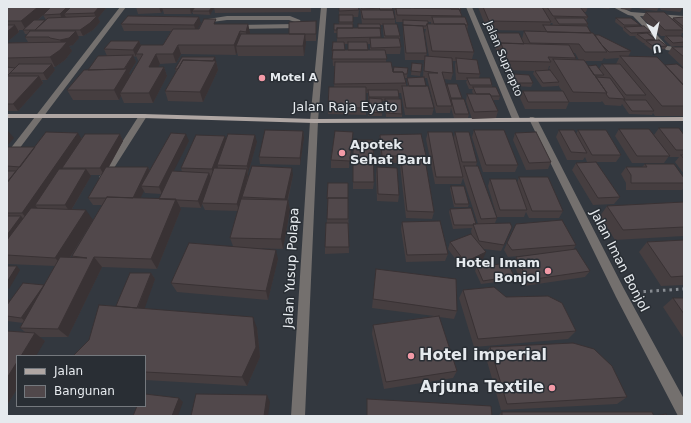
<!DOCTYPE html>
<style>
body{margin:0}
#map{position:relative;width:691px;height:423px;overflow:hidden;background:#33383f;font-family:"DejaVu Sans",sans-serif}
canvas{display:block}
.frame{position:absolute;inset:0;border:8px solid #e6eaee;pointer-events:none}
.legend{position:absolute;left:16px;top:355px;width:130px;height:52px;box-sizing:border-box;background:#292e34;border:1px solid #75797e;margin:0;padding:5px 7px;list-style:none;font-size:12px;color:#e6eaee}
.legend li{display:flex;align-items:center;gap:8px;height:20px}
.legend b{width:20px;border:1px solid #75797e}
.north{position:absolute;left:635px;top:16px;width:40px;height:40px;-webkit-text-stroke:3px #292e34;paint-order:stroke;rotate:171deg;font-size:11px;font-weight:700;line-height:16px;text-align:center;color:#e6eaee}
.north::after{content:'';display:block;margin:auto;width:14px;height:18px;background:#e6eaee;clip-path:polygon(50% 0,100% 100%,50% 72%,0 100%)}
</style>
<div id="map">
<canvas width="691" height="423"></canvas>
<div class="frame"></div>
<ul class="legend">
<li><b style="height:5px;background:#afa6a3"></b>Jalan</li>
<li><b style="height:11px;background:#51484b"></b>Bangunan</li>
</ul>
<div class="north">U</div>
</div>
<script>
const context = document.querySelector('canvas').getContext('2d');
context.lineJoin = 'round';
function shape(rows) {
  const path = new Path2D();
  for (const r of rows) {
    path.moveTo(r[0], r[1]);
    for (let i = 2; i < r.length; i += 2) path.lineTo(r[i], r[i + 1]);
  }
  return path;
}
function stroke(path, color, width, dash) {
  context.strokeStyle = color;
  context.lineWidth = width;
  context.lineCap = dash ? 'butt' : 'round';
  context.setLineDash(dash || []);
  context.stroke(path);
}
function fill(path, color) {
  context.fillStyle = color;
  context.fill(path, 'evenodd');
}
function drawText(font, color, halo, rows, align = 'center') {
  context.font = font + ' "DejaVu Sans",sans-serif';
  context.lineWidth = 3;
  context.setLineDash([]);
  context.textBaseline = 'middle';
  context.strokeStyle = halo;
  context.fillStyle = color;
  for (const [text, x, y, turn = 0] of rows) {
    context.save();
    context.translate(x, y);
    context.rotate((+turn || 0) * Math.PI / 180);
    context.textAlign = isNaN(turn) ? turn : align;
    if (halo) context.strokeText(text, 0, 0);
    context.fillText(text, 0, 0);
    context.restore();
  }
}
const path = shape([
 [637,292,684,289]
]);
const minor = shape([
 [120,7,126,7,10,161,7,162,7,153,120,7],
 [321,7,327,7,318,121,305,416,291,416,310,121,321,7],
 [466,7,472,7,520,119,519,121,516,121,512,119,466,7],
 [613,7,620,7,631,12,684,16,684,20,640,16,667,46,684,48,684,52,666,50,633,16,628,15,613,7],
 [227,16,290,16,300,20,302,24,305,26,302,28,236,29,233,27,236,25,296,24,295,22,289,20,227,20,212,22,209,24,211,27,208,29,203,24,208,19,227,16],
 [140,114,146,114,147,116,107,179,101,179,99,177,101,175,140,114],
 [530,117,533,117,537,119,624,289,684,399,684,416,678,416,616,297,529,119,530,117]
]);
const major = shape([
 [7,114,143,114,314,119,684,117,684,121,314,123,143,118,7,118,7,114]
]);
const wall = shape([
 [7,7,106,8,98,18,100,22,93,30,83,36,78,36,79,38,73,45,69,46,72,51,65,60,55,67,53,67,55,70,47,80,42,80,43,83,18,111,7,111,7,43,28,42,25,37,28,34,25,34,23,30,19,30,19,32,7,42],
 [43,15,46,20,38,20],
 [136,7,213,7,214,8,210,15,193,14,193,12,191,14,164,14,163,10,161,13,138,14],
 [214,7,311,7,311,12,215,13],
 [339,7,359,10,358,17,353,17,353,28,358,28,362,24,360,7,392,7,395,19,395,24,400,36,400,41,401,47,400,54,386,54,386,62,393,72,408,68,407,78,405,78,406,83,406,86,408,86,407,81,407,78,423,77,424,60,405,60,403,31,403,22,396,22,394,7,411,7,411,8,413,8,413,7,427,7,427,8,428,7,460,7,461,17,468,25,467,31,474,52,472,59,480,74,479,78,492,85,492,87,500,96,499,100,493,100,498,111,496,118,472,119,466,101,467,94,473,94,472,91,473,89,469,89,466,82,467,80,456,80,455,65,456,61,452,61,453,73,451,80,444,79,446,87,447,84,462,98,461,99,469,114,468,118,454,118,451,108,450,113,436,113,427,78,424,78,426,86,434,108,432,115,405,115,401,93,398,93,399,99,402,114,402,117,386,117,385,101,382,101,382,116,368,116,368,93,366,93,366,115,328,114,328,107,334,87,335,66,333,66,332,51,337,42,337,33,334,33,334,24,339,24],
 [428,22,431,22,431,24,428,24],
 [380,25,383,25,383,31,384,38,381,38],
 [423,29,426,29,425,33,429,57,426,56,427,53],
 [344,44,348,44,348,50,345,50],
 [367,44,370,44,370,50,368,50],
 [478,7,610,7,609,9,588,7,586,12,584,12,588,17,586,21,588,24,587,27,591,33,595,35,631,51,628,57,665,65,684,69,684,116,655,116,653,113,652,115,629,114,622,104,621,106,605,105,602,101,601,102,569,102,566,109,525,109,520,98,523,91,562,91,558,85,558,86,542,87,533,74,534,71,504,70,498,52,499,50,496,50,491,39,493,33,522,39,524,31,541,32,541,31,487,30],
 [551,23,553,23,552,24,553,25,550,25],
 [573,53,575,53,579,60,575,60,576,58],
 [604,58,606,59,619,58,616,64,602,64,599,69,588,66,585,61,602,61],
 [549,66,550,66,549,69,551,71,548,70],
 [620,7,633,7,630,10,621,9],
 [639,7,659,7,657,11,640,9],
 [659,7,684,7,680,12,661,10],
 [646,12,672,19,673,18,684,17,684,33,682,33,681,36,684,38,684,46,671,46,664,39,665,36,661,36,642,18],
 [616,18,640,25,639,26,651,32,650,35,655,39,654,40,667,46,665,49,652,50,644,44,645,43,643,43,635,37,636,36,630,36,623,30,623,28,615,22],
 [316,21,316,41,306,41,304,56,238,56,237,52,236,55,181,54,176,63,160,64,158,67,164,67,167,76,153,103,124,103,121,96,119,100,73,100,67,90,88,70,107,56,104,49,139,41,141,46,163,45,171,31,124,31,121,24,201,23,197,29,199,29,217,24,248,24,250,34,289,34],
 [133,56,136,57,136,56,139,62,130,76,129,73,136,62],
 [672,47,684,47,684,67,683,67,668,53],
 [216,61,218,70,203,102,168,101,165,91,176,72,175,69],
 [412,63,422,64,420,76,411,75],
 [513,74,533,83,531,87,515,86,512,78],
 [659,128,684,135,684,174,675,162,679,157,670,157,669,156,664,163,632,163,615,136,619,129,668,154,654,135],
 [474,130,518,165,515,172,483,172,472,137],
 [559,130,576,134,578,130,621,155,616,162,587,162,585,157,583,160,567,160,556,137],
 [303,131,304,138,300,165,260,164,259,157],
 [428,132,454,138,455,132,477,162,476,166,497,218,495,223,504,245,501,251,483,249,483,259,462,268,448,249,450,242,472,236,471,231,472,228,453,229,449,212,450,209,476,224,478,224,463,178,461,184,435,184,426,139],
 [515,133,551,162,548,169,526,170,513,140],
 [120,134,123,141,109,167,148,167,150,171,189,141,173,171,182,172,181,168,226,139,257,142,248,173,248,176,293,175,288,200,290,210,283,249,249,248,278,259,268,300,177,292,171,283,233,246,230,238,238,211,205,210,202,204,201,208,180,207,181,209,157,269,102,267,68,337,39,337,45,341,17,356,17,389,7,405,7,331,25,332,20,328,23,323,7,321,7,298,10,301,44,285,55,266,7,264,7,148,35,147,81,138],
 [90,175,102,175,88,198,93,205,102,205,72,256,73,258,70,258,93,220,72,209,91,176],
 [144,191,145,193,161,194,159,199,140,198],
 [380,135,426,156,425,159,434,212,432,219,406,218,400,166,401,163,382,163,379,142],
 [352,139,349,168,331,168,331,160],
 [353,147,374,182,373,189,353,189],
 [576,163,620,197,614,204,593,205,572,170],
 [645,164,684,178,684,188,682,190,626,190,626,183,621,174,626,167,642,167],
 [377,167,399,195,398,202,377,201,376,174],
 [519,177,563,211,559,218,529,218,526,212,524,217,497,217,488,186,490,179,517,183],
 [451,186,469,204,468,207,454,207,450,189],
 [348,198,349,253,325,254,325,247,327,219],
 [684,202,684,236,615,240,600,216,607,206],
 [402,222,448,254,445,261,406,262,401,229],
 [512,231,576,245,573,250,590,271,585,277,524,286,513,264,516,257,542,254,508,257,504,250],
 [684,240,684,285,661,286,639,252,647,242],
 [477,267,514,276,513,280,481,284,475,271],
 [376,269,457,311,454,319,439,317,457,371,453,378,384,389,372,334,373,325,434,316,372,308],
 [151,273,155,279,144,308,257,328,260,357,247,386,145,380,145,356,89,340,116,306],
 [463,290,506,297,576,331,568,339,474,347,459,298],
 [673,298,684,298,684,339,663,307],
 [490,347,627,397,617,404,501,410,485,354],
 [502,412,654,416,498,416]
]);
const shadedWall = shape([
 [38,7,51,7,51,8,26,30,21,21],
 [67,7,73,7,64,14,66,17,63,21,60,14],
 [99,7,106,7,106,8,98,18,100,22,93,30,83,36,80,30,96,17,94,13],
 [159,7,165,7,162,8,163,10,161,13],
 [190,7,195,7,191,14,190,8],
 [212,7,213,7,214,8,210,15,209,11],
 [199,17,201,23,196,32,194,25],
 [248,24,250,33,247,41,246,32],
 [15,25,19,32,7,42,7,32],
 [76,31,79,38,73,45,69,46,72,51,65,60,55,67,50,57,63,47,60,40],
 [240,31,241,41,236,46,237,52,236,55,234,45],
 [305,34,306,43,304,56,303,46],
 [139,41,142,48,136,54,136,57,133,50],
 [178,45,181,54,176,63,173,54],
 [156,54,160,64,153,76,149,67],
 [133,55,136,62,129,73,132,79,120,93,121,96,119,100,114,90,124,70],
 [215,57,218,70,203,102,200,92],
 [52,64,55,70,47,80,43,73],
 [164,67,167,76,153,103,149,93],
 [39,76,43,83,18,111,13,104],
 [8,131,14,138,7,146,7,132],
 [303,131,304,138,300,165,300,158],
 [78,133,84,143,62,168,65,172,35,205,39,210,31,223,22,213],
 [120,134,123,141,104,175,100,168],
 [186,134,189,141,162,194,159,187],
 [255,135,257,142,248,173,247,166],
 [225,136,227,143,217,165,218,167,214,176,212,169],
 [148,167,151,175,141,186,144,191,137,205,133,198],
 [292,168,293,175,286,206,285,199],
 [86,169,91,176,70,212,65,205],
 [247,169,248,176,242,197,242,199,239,211,237,204],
 [209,173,212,180,202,203,202,204,201,208,198,201],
 [176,199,181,209,157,269,151,259],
 [288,200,290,210,283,249,281,239],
 [86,210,93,220,64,267,55,258],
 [21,216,30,226,7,255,7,235],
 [276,250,278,259,268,300,266,291],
 [486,252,483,259,462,268,465,262],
 [94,257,102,267,68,337,58,329],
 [17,266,20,270,9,289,7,287,7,282],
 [151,273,155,279,142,316,137,310],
 [44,285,50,291,29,324,21,318],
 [7,298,14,304,7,315],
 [253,317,257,328,260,357,247,386,242,377],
 [35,333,45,341,36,356,21,356],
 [17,362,17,389,7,405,7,378],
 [267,395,270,402,268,416,264,416],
 [179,398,183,402,178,416,172,416]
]);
const building = shape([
 [7,7,38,7,21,21,7,21,7,7],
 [51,7,67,7,60,14,43,15,51,7],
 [71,7,99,7,94,13,64,14,71,7],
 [163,7,190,7,190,8,162,8,163,7],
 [195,7,212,7,209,11,192,11,195,7],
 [339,7,358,7,359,10,339,11,339,7],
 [361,7,379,7,379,8,362,9,361,7],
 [379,7,392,7,393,10,380,10,379,7],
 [395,7,411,7,411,8,396,8,395,10,395,7],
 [414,7,427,7,427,8,414,8,414,7],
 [450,7,460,7,461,10,459,10,459,9,451,9,450,7],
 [483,7,542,7,551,22,489,21,483,7],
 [547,7,580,7,588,17,553,16,547,7],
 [396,8,459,9,462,16,397,15,396,8],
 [361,10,393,10,395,19,363,19,361,10],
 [646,12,664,12,684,30,665,30,646,12],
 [339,15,353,15,353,22,339,22,339,15],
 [97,16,90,23,80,30,35,30,48,18,97,16],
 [128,16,199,17,194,25,121,24,128,16],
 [432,17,465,17,468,25,465,25,465,24,434,24,432,17],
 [684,17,684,27,673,18,684,17],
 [555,18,584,18,588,24,559,24,555,18],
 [616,18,631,18,640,25,624,25,616,18],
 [204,19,216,19,214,24,248,24,246,32,240,31,234,45,178,45,173,54,156,54,149,67,164,67,149,93,120,93,143,54,136,54,141,45,163,45,173,29,199,29,204,19],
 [34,20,45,20,35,30,23,30,34,20],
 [403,20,428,21,428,24,427,24,426,26,403,25,403,20],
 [316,21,316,34,289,34,289,22,316,21],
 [334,24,353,24,353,28,337,28,337,30,334,30,334,24],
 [358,24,380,24,381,29,380,29,380,28,358,28,358,24],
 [383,24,397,24,400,36,385,36,383,24],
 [427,24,465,24,474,52,432,51,427,24],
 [7,25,15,25,7,32,7,25],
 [403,25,423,26,427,53,406,53,403,25],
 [543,25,587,26,591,33,547,32,543,25],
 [644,26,651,32,631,33,624,27,644,26],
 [337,28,380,28,381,37,337,38,337,28],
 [30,31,76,31,69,38,60,40,50,38,49,37,25,37,30,31],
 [524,31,593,33,607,52,585,52,579,44,530,43,524,31],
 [493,33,519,33,524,44,501,43,501,44,498,44,493,33],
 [647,33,655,39,645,40,637,34,647,33],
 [241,34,305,34,303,46,236,46,241,34],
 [595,35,599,35,631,51,609,52,601,44,595,35],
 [666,36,681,36,684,38,684,42,673,43,666,36],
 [370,38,399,38,401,47,371,48,370,38],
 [659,40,667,46,654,47,646,41,659,40],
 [111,41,139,41,133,50,104,49,111,41],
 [67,42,60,50,50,57,7,58,7,43,67,42],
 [333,42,344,42,345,50,333,50,332,51,333,42],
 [348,42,367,42,368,50,348,50,348,42],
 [501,43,569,45,576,58,548,57,551,62,507,61,501,43],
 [672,47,684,47,684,57,672,47],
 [333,50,385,50,387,59,332,59,333,50],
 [133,55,124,69,88,70,98,56,133,55],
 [425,56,452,58,453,73,442,72,452,106,437,106,428,73,438,73,424,71,425,56],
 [620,56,657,57,684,85,684,106,662,106,620,56],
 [182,57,215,57,213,61,183,60,178,69,175,69,182,57],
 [456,58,477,60,480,74,458,73,456,58],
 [553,59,584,60,607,93,573,92,553,59],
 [183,60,216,61,200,92,165,91,183,60],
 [335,62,391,62,393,72,403,72,406,83,334,84,335,62],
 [412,63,422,64,421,72,411,71,412,63],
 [19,64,52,64,43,73,10,73,19,64],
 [602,64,620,64,646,95,626,95,602,64],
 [677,64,684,69,684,85,683,85,665,65,677,64],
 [596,65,604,75,594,75,588,66,596,65],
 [7,67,15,68,7,76,7,67],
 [394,67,408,68,407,74,404,74,403,72,393,72,394,67],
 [127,69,114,90,67,90,84,70,127,69],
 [550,70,559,82,543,83,535,71,550,70],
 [513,74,529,75,533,83,516,83,513,74],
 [7,76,39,76,13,104,7,104,7,76],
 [424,77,426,86,409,86,407,78,424,77],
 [596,77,610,78,625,99,609,98,606,94,607,93,596,77],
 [467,78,490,78,492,85,470,85,467,78],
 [447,84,457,84,462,98,451,98,447,84],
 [402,86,428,86,434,108,406,108,402,86],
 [329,87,366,87,366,108,328,107,329,87],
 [473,87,496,87,500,96,491,96,490,94,476,94,473,87],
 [368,90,398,90,399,97,369,97,368,90],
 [523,91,563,91,569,102,528,102,523,91],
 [467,94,490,94,498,111,474,112,467,94],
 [369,98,382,99,382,113,369,112,369,98],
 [385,99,401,99,402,114,386,113,385,99],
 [451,99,464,99,469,114,455,114,451,99],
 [624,100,646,100,654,111,632,111,624,100],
 [659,128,679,128,684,135,684,150,676,150,659,128],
 [619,129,649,129,670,156,637,156,619,129],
 [265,130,303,131,300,158,259,157,265,130],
 [474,130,504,130,518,165,486,165,474,130],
 [559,130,574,130,587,153,571,152,559,130],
 [578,130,606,130,621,155,592,155,578,130],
 [335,131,353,132,350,161,331,160,335,131],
 [46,132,78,133,22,213,7,213,7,183,46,132],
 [428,132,452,132,463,177,436,177,428,132],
 [455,132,469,132,477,162,462,162,455,132],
 [536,132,551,162,529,163,515,133,536,132],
 [171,133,186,134,159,187,141,186,171,133],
 [85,134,120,134,100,168,62,168,85,134],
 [228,134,255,135,247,166,217,165,228,134],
 [421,134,426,156,382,156,380,135,421,134],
 [196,135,225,136,212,169,181,168,196,135],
 [353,140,373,140,374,182,353,182,353,140],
 [8,147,35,147,20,167,7,166,7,148,8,147],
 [681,155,684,155,684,159,681,155],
 [401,159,425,159,434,212,407,211,401,159],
 [596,162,620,197,598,198,576,163,596,162],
 [645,164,674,164,684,178,684,183,631,183,631,175,626,167,647,167,645,164],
 [252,166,292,168,285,199,242,197,252,166],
 [464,166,478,166,497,218,481,219,464,166],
 [106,167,148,167,133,198,107,197,106,198,88,198,106,167],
 [377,167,397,168,399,195,378,194,377,167],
 [214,168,247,169,237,204,202,203,214,168],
 [59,169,86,169,65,205,35,205,59,169],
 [7,171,16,171,7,182,7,171],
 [172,171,209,173,198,201,159,199,172,171],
 [519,177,548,177,563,211,532,211,519,177],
 [490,179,516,179,527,210,500,210,490,179],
 [328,183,348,183,348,198,328,198,327,199,328,183],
 [451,186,464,186,469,204,455,204,451,186],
 [107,197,176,199,151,259,94,257,58,329,20,328,60,257,87,258,72,256,107,197],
 [328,198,348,198,348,219,327,219,328,198],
 [241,199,288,200,281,239,230,238,241,199],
 [684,202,684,227,623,230,607,206,684,202],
 [31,208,86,210,55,258,7,255,7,240,31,208],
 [471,208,476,224,473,224,474,225,454,225,450,209,471,208],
 [7,216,21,216,7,235,7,216],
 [562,220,576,245,512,250,507,243,516,224,562,220],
 [440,221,448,254,407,255,402,222,440,221],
 [326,223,348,223,349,247,325,247,326,223],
 [510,223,512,227,504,245,479,241,473,224,510,223],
 [471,234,486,252,465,262,450,242,471,234],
 [684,240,684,276,671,277,647,242,684,240],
 [189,243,276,250,266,291,171,283,189,243],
 [576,249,590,271,528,280,516,257,576,249],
 [508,263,514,276,483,281,477,267,508,263],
 [7,266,17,266,7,282,7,266],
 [376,269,456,279,457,311,373,299,376,269],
 [130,273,151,273,137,308,116,306,130,273],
 [23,283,44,285,21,318,7,316,7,305,23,283],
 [494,287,506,297,548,296,562,303,576,331,478,339,463,290,494,287],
 [673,298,684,298,684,314,673,298],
 [99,305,253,317,256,347,242,377,145,372,145,356,73,356,89,340,99,305],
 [439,316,457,371,386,382,373,325,439,316],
 [7,331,35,333,21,356,17,356,17,362,7,378,7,331],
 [573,343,594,349,612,366,627,397,507,404,490,347,573,343],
 [145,394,179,398,172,416,133,416,137,406,145,406,145,394],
 [196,394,267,395,264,416,191,416,196,394],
 [367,399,491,406,492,416,367,416,367,399],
 [502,412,652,412,654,416,502,416,502,412],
 [666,414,667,416,655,416,666,414]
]);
const markers = [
 [262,78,4,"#f39aa7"],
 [342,153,4,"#f39aa7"],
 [548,271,4,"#f39aa7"],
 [411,356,4,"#f39aa7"],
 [552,388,4,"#f39aa7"]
];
const farStreetnames = [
 ["Jalan Suprapto",503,59,67]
];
const farPoinames = [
 ["Motel A",270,78]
];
const streetNames = [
 ["Jalan Raja Eyato",345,108],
 ["Jalan Iman Bonjol",619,261,63],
 ["Jalan Yusup Polapa",292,268,-87]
];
const poiNames = [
 ["Apotek",350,146],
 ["Sehat Baru",350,161],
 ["Hotel Imam",540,264,"right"],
 ["Bonjol",540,279,"right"]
];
const nearPoinames = [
 ["Hotel imperial",419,356],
 ["Arjuna Textile",544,388,"right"]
];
stroke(path, '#878b91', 3, [2.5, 4]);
fill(minor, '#74706e');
fill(major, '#afa6a3');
fill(wall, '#463e40');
fill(shadedWall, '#393234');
fill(building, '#51484b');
stroke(building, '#393234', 1);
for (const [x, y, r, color] of markers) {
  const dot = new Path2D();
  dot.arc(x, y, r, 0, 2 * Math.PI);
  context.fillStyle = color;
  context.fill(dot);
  stroke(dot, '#292e34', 1.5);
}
drawText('11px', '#e6eaee', '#292e34', farStreetnames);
drawText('bold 11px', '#e6eaee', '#292e34', farPoinames, 'left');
drawText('13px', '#e6eaee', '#292e34', streetNames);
drawText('bold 13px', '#e6eaee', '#292e34', poiNames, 'left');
drawText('bold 16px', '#e6eaee', '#292e34', nearPoinames, 'left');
</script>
